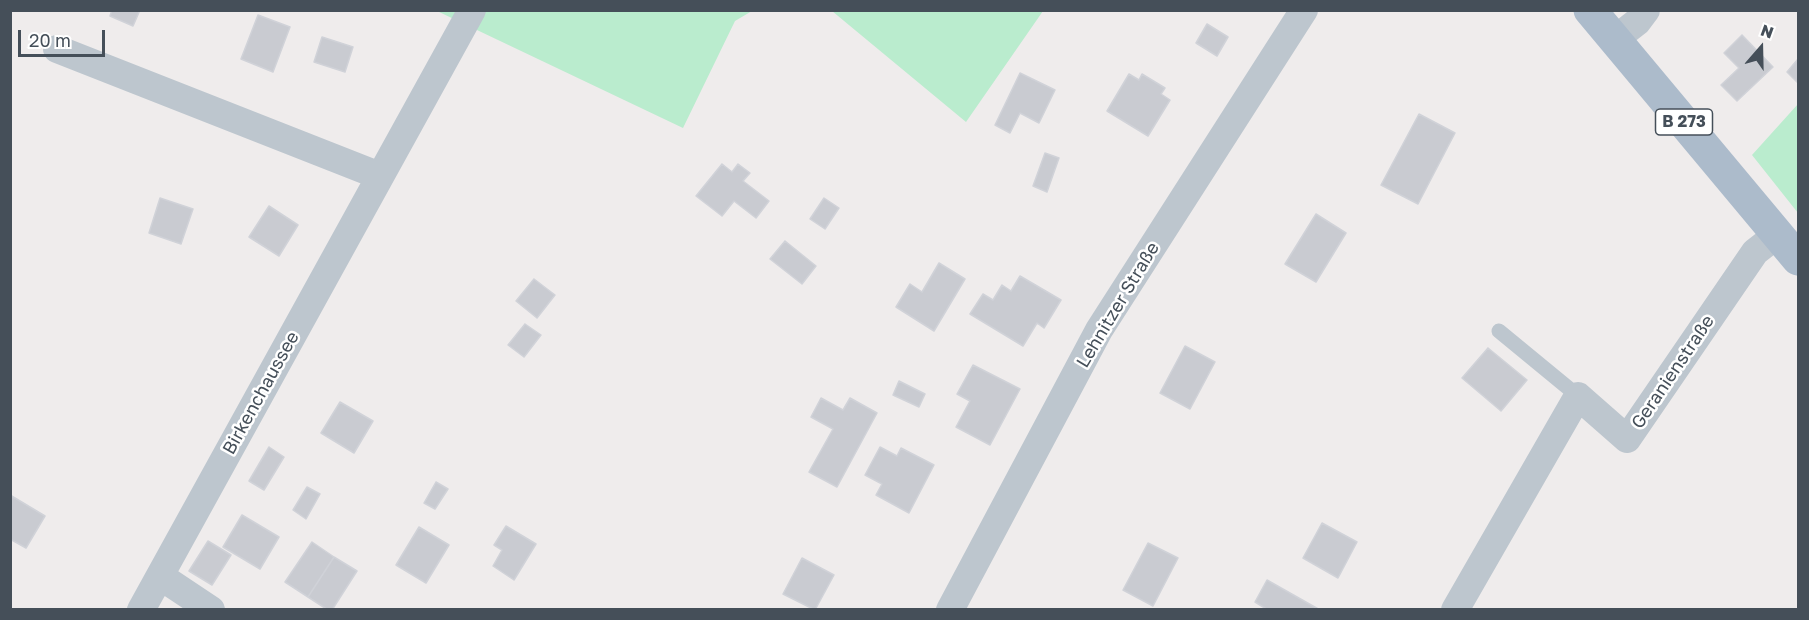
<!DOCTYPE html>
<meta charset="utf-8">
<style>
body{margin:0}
#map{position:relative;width:1809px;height:620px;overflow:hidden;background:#efecec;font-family:"Golos Text",sans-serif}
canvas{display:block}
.frame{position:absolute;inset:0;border:12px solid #454f59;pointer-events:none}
.north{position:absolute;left:1731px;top:18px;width:60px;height:60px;-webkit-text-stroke:4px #fff;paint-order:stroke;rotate:20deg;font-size:16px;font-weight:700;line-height:24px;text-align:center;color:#454f59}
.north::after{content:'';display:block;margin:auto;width:21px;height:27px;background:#454f59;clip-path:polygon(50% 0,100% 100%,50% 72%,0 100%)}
.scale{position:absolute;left:18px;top:30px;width:87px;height:27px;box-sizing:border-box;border:3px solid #454f59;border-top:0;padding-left:8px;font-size:18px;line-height:21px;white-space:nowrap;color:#454f59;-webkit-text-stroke:4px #fff;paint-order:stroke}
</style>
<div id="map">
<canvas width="1809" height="620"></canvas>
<div class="frame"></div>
<div class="north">N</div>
<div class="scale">20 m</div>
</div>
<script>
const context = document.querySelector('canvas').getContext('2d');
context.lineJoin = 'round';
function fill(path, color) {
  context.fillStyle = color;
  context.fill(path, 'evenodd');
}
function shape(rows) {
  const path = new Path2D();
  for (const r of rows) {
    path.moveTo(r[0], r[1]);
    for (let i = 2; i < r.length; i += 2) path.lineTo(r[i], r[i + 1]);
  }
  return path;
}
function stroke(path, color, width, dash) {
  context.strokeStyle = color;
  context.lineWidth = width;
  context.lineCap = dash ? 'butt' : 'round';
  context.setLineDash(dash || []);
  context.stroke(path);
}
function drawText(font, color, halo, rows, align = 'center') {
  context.font = font + ' "Golos Text",sans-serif';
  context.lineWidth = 5;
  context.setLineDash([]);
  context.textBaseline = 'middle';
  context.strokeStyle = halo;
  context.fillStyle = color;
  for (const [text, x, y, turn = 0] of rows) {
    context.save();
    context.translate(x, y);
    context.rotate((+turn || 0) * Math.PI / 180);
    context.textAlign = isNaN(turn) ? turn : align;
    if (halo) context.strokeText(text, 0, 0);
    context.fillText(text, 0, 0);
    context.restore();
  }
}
const green = shape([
 [437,11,752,11,735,21,683,128],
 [832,11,1043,11,966,122],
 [1798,104,1798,213,1752,155]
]);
const building = shape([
 [112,10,140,10,133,26,110,16,112,10],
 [258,15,290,27,273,72,241,59,258,15],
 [1207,24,1228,37,1217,56,1196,43,1207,24],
 [1742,35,1773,67,1737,101,1721,85,1739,68,1724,53,1742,35],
 [322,37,353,47,345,72,314,62,322,37],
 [1798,59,1798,83,1787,72,1798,59],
 [1020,73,1055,90,1039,123,1020,113,1010,133,995,125,1020,73],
 [1129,74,1139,80,1142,74,1165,88,1161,94,1170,100,1148,136,1107,111,1129,74],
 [1419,114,1455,133,1418,204,1381,185,1419,114],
 [1045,153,1059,158,1047,192,1033,186,1045,153],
 [722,164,732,172,738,164,750,173,743,181,769,201,756,218,734,201,722,216,696,196,722,164],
 [160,198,193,209,181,244,149,233,160,198],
 [824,198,839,208,825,229,810,219,824,198],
 [269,206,298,225,279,256,249,237,269,206],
 [1316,214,1346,233,1316,282,1285,264,1316,214],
 [785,241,816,266,802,284,770,259,785,241],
 [939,263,965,279,934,331,896,307,910,284,922,292,939,263],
 [1020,276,1061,300,1044,328,1037,323,1023,346,970,314,983,294,993,300,1002,285,1011,291,1020,276],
 [534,279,555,295,537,318,516,301,534,279],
 [525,324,541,335,524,357,508,345,525,324],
 [1185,346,1215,362,1190,409,1160,393,1185,346],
 [1488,348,1527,380,1501,411,1462,378,1488,348],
 [973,365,1020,389,990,445,956,427,970,401,957,394,973,365],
 [899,381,925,394,919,407,893,395,899,381],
 [821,398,843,410,850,398,877,413,837,487,809,472,833,429,811,417,821,398],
 [340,402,373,421,354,453,321,433,340,402],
 [269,447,284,457,264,490,249,481,269,447],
 [880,447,897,456,901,448,934,465,909,513,876,495,882,484,865,475,880,447],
 [436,482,448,489,435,509,424,503,436,482],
 [307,487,320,494,306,519,293,510,307,487],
 [10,495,45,516,26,548,10,539,10,495],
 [242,515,279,537,260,569,223,547,242,515],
 [1322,523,1357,542,1338,578,1303,558,1322,523],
 [506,526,536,544,514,580,493,566,502,550,494,545,506,526],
 [419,527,449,545,426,583,396,565,419,527],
 [208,541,231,555,212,585,189,571,208,541],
 [312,542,334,557,308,597,285,582,312,542],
 [1148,543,1178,558,1153,606,1123,590,1148,543],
 [334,557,357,571,332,610,328,610,308,597,334,557],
 [802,558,834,575,815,610,783,594,802,558],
 [1267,580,1320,610,1268,610,1255,602,1267,580]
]);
const service = shape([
 [1499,331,1578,396]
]);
const minor = shape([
 [1614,40,1637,22,1646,10],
 [57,49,380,176],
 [160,576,211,610],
 [141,610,472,10],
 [950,610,1099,330,1304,10],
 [1455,610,1578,396,1627,439,1755,252,1778,234]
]);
const primary = shape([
 [1590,10,1798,259]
]);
const shields = [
 [1684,122,57]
];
const shieldNames = [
 ["B 273",1684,122]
];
const streetNames = [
 ["Lehnitzer Straße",1118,305,-59],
 ["Geranienstraße",1673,372,-56],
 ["Birkenchaussee",261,393,-61]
];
fill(green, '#baecce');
fill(building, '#c9cbd1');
stroke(building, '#d0d2d8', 1.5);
stroke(service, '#bdc6ce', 15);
stroke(minor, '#bdc6ce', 28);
stroke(primary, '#acbbcb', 33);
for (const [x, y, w] of shields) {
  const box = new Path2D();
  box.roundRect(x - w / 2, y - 13, w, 26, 4.5);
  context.fillStyle = '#fff';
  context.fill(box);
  stroke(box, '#454f59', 1.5);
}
drawText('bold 16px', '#454f59', null, shieldNames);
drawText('18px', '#454f59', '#fff', streetNames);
</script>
